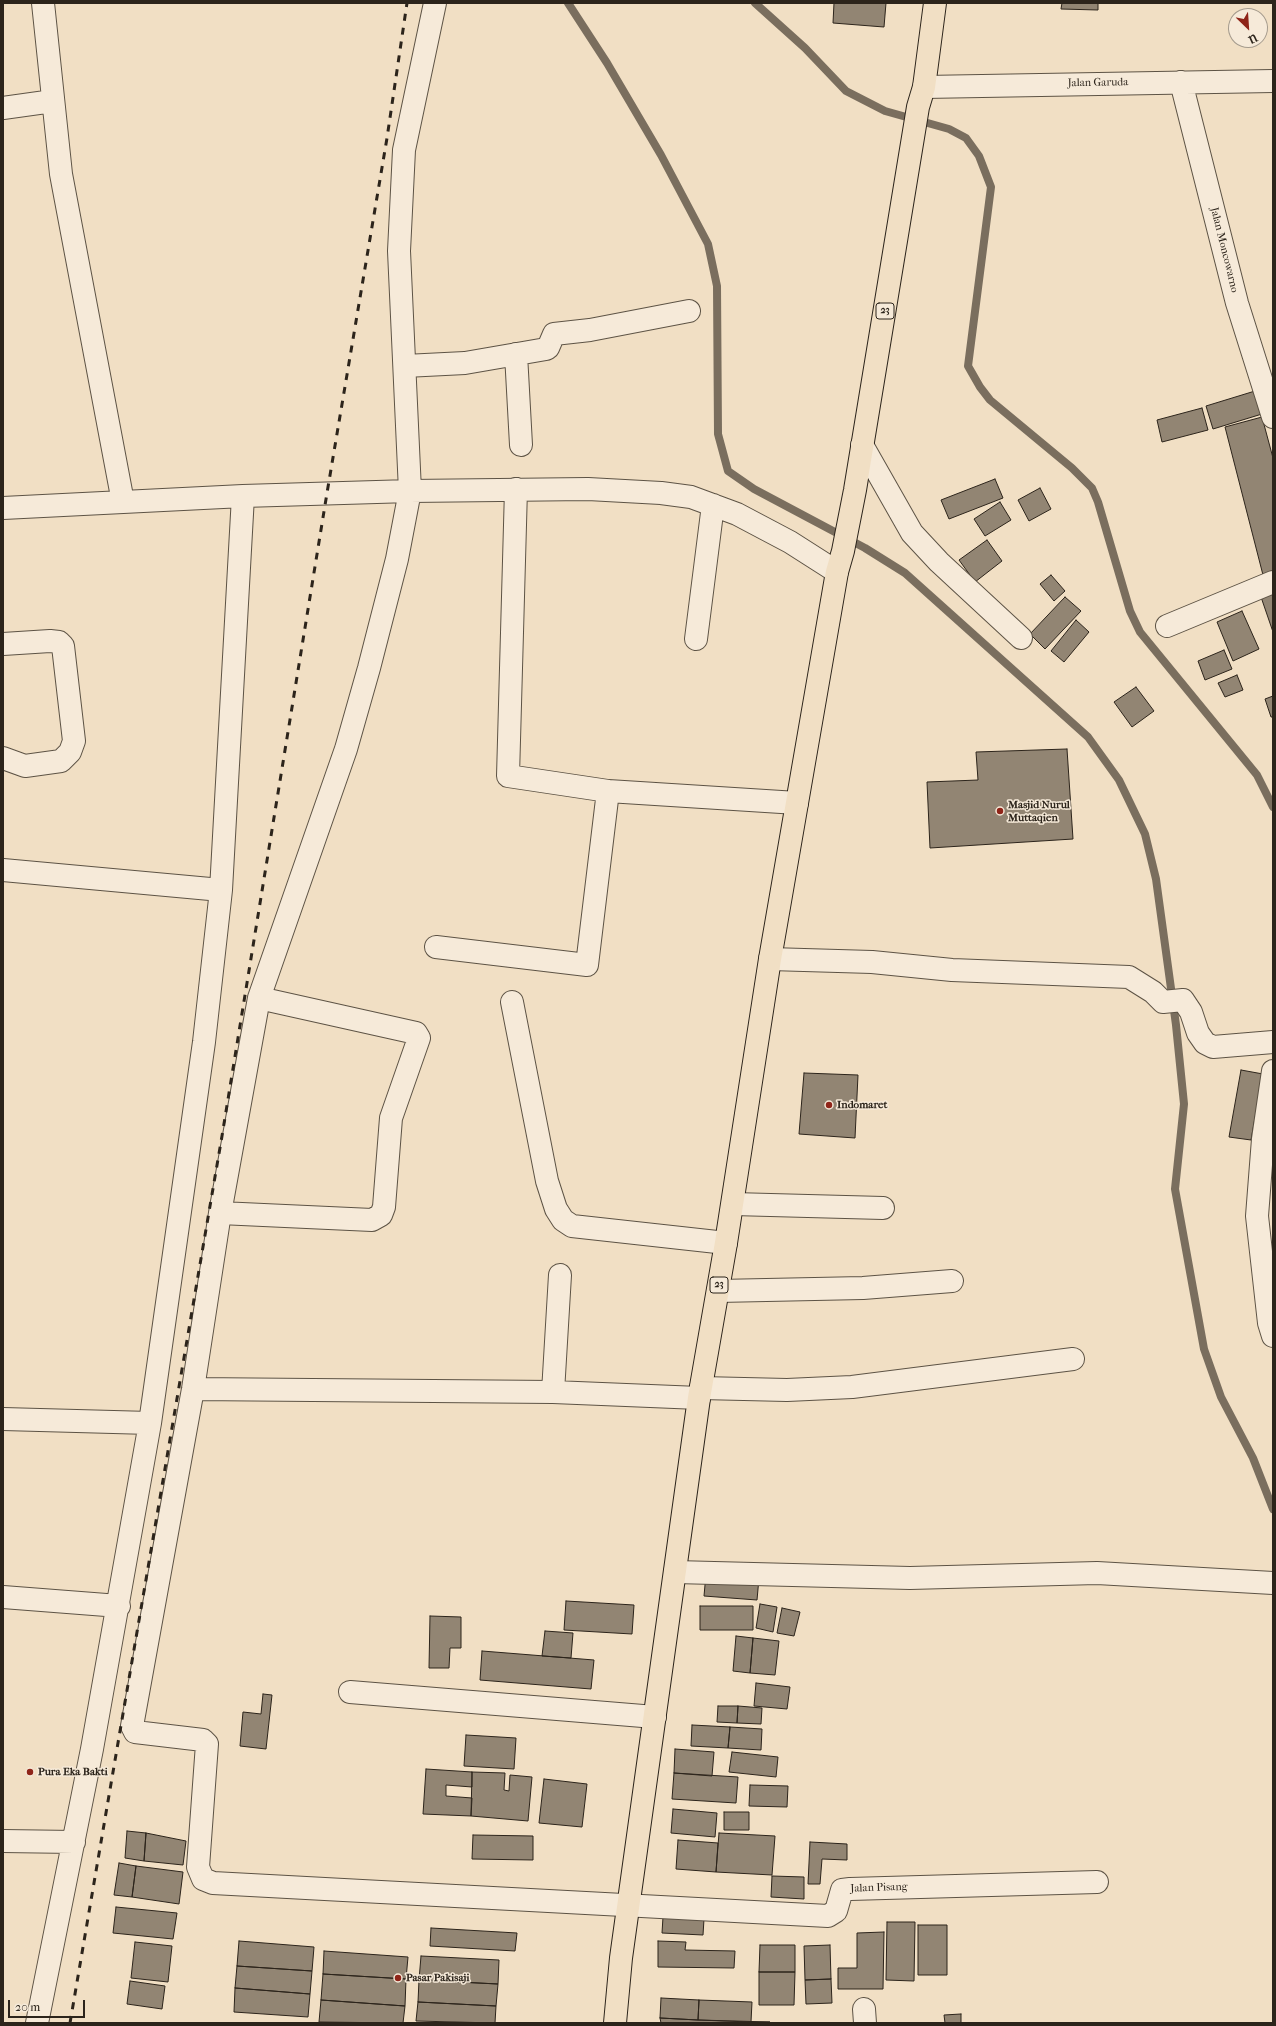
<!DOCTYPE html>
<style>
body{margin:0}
#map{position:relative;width:1276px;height:2026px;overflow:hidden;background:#f1dfc4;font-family:"IM FELL French Canon",serif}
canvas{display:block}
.frame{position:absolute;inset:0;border:4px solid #2c241b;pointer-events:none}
.north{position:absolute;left:1228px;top:8px;width:40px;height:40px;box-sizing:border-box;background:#f6ead9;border:1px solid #a59b8d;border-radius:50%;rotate:155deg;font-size:11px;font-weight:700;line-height:16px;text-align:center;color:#2c241b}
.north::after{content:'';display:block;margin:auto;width:14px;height:18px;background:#8f2418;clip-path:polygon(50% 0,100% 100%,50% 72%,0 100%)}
.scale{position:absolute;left:8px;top:2000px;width:77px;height:18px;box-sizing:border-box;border:2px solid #2c241b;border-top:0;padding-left:5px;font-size:12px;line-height:14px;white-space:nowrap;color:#2c241b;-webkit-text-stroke:3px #f6ead9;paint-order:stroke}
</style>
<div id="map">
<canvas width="1276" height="2026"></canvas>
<div class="frame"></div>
<div class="north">U</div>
<div class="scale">20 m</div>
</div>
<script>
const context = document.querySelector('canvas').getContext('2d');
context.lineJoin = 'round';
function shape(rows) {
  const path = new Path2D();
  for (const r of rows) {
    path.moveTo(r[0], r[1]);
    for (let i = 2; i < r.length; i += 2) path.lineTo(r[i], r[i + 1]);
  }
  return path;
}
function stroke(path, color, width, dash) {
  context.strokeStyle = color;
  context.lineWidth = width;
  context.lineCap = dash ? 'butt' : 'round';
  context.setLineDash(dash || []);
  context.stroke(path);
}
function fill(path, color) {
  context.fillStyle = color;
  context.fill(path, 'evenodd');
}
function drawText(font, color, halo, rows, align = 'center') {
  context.font = font + ' "IM FELL French Canon",serif';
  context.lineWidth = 3;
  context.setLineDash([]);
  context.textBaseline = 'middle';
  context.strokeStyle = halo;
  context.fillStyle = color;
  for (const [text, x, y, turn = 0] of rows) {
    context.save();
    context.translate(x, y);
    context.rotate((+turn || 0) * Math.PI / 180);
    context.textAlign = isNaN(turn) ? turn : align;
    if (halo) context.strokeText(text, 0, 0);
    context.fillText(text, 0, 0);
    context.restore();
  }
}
const stream = shape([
 [568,3,607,63,661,155,708,244,717,286,718,434,728,471,754,489,865,548,905,573,1088,737,1119,780,1145,834,1156,879,1176,1025,1184,1104,1175,1189,1204,1349,1221,1397,1253,1458,1273,1509],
 [755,3,805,48,846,91,885,111,949,129,966,138,979,156,991,187,968,366,980,387,990,400,1072,468,1092,488,1098,502,1130,611,1140,632,1257,775,1273,807]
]);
const building = shape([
 [834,3,886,3,884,27,833,23,834,3],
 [1062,3,1098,3,1098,10,1061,9,1062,3],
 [1255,391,1262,414,1213,429,1206,406,1255,391],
 [1202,408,1208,430,1162,442,1157,420,1202,408],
 [1262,417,1273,458,1273,572,1263,575,1225,427,1262,417],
 [995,479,1003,498,949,519,941,500,995,479],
 [1040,488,1051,509,1029,521,1018,500,1040,488],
 [1000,502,1011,520,985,536,974,519,1000,502],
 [987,540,1002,561,975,582,959,560,987,540],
 [1051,575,1065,591,1054,601,1040,584,1051,575],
 [1273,592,1273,632,1261,597,1273,592],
 [1065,597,1081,611,1045,649,1030,634,1065,597],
 [1242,611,1259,649,1233,661,1217,622,1242,611],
 [1076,620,1089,632,1064,662,1051,651,1076,620],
 [1224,650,1232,669,1205,680,1198,661,1224,650],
 [1237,675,1243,690,1225,697,1218,683,1237,675],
 [1136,687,1154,711,1132,727,1114,702,1136,687],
 [1273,696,1273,717,1271,717,1265,699,1273,696],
 [1067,749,1073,839,930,848,927,782,978,780,976,752,1067,749],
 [1241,1070,1263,1074,1251,1140,1229,1137,1241,1070],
 [804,1073,858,1075,855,1138,799,1134,804,1073],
 [706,1574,759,1578,757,1600,704,1596,706,1574],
 [566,1601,634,1605,632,1634,564,1630,566,1601],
 [760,1604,777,1607,773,1632,756,1628,760,1604],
 [700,1606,753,1606,753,1630,700,1630,700,1606],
 [782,1608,800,1612,794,1636,777,1633,782,1608],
 [430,1616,461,1617,461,1648,450,1648,449,1668,429,1668,430,1616],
 [545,1631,573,1633,571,1658,542,1656,545,1631],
 [736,1636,753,1638,750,1673,733,1671,736,1636],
 [753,1638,779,1641,775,1675,750,1673,753,1638],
 [482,1651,594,1660,591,1689,480,1680,482,1651],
 [756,1683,790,1687,787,1709,754,1706,756,1683],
 [263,1694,272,1695,266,1749,240,1746,243,1712,261,1714,263,1694],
 [718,1706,738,1706,737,1723,717,1722,718,1706],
 [738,1706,762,1708,761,1724,737,1723,738,1706],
 [692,1725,730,1727,728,1748,691,1746,692,1725],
 [730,1727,762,1729,761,1750,728,1748,730,1727],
 [466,1735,516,1738,514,1769,464,1766,466,1735],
 [675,1749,714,1752,712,1776,674,1773,675,1749],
 [732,1752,778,1757,776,1777,729,1772,732,1752],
 [426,1769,472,1772,472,1787,446,1785,446,1796,472,1798,471,1816,423,1814,426,1769],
 [472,1772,505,1773,504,1790,509,1791,510,1775,532,1777,528,1821,471,1816,472,1772],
 [674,1773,738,1777,736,1803,672,1799,674,1773],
 [544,1779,587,1784,582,1827,539,1823,544,1779],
 [750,1785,788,1786,787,1807,749,1806,750,1785],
 [673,1809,717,1813,715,1837,671,1833,673,1809],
 [724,1812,749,1812,749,1830,724,1830,724,1812],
 [127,1831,146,1833,144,1861,125,1858,127,1831],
 [146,1833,186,1841,183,1865,144,1861,146,1833],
 [719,1833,775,1836,772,1875,716,1872,719,1833],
 [473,1835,533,1836,533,1860,472,1859,473,1835],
 [678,1840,718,1843,716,1872,676,1869,678,1840],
 [810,1842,847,1844,847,1860,822,1859,820,1884,808,1884,810,1842],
 [119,1863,136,1866,132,1897,114,1895,119,1863],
 [136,1866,183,1872,179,1904,132,1897,136,1866],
 [772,1876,804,1877,804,1899,771,1897,772,1876],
 [116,1907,177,1913,173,1939,113,1933,116,1907],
 [663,1917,704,1919,703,1935,662,1933,663,1917],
 [887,1922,915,1922,914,1981,886,1980,887,1922],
 [918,1925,947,1925,947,1975,918,1975,918,1925],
 [431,1928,517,1933,515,1951,430,1946,431,1928],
 [884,1932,883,1989,838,1989,838,1968,857,1968,857,1933,884,1932],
 [239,1941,314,1947,312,1971,237,1966,239,1941],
 [658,1941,686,1942,685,1950,735,1951,734,1968,658,1967,658,1941],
 [135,1942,172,1946,168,1982,131,1978,135,1942],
 [760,1945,795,1945,795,1972,759,1972,760,1945],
 [830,1945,831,1979,805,1980,804,1946,830,1945],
 [324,1951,408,1957,406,1979,323,1974,324,1951],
 [421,1956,499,1960,498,1984,419,1980,421,1956],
 [237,1966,312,1971,310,1994,235,1988,237,1966],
 [759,1972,795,1972,794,2005,759,2005,759,1972],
 [323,1974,406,1979,405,2006,321,2000,323,1974],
 [831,1979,832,2003,806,2004,805,1980,831,1979],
 [419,1980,498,1984,496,2006,418,2002,419,1980],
 [130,1981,165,1986,162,2009,127,2004,130,1981],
 [235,1988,310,1994,308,2017,234,2012,235,1988],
 [661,1998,699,2000,698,2020,660,2018,661,1998],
 [321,2000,405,2006,403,2023,319,2022,321,2000],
 [699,2000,752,2002,751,2022,698,2020,699,2000],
 [418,2002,496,2006,495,2023,416,2021,418,2002],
 [961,2014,961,2023,945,2023,944,2015,961,2014],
 [660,2018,698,2020,770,2022,661,2023,660,2018]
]);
const minor = shape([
 [43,3,61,174,123,502],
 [435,3,404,150,399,251,410,491,397,559,369,668,346,749,259,998,220,1213,193,1389,132,1726,135,1732,203,1740,207,1744,198,1867,203,1879,213,1883,828,1916,836,1911,842,1890,850,1889,1097,1882],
 [1181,82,1237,303,1273,417],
 [924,87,1273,81],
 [3,108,53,101],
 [516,354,521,445],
 [405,366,465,363,546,349,548,348,554,334,590,330,689,311],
 [862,445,912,533,939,562,1021,638],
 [516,489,508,776,608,791],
 [3,508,243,496,410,491,588,489,661,493,691,497,737,514,790,542,837,572],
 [1167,626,1273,582],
 [696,639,713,505],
 [3,644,50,641,59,642,63,646,74,741,70,752,61,761,25,766,3,758],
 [3,870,221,890],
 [436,947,587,965,608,791,797,803],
 [770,959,872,962,952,970,1129,977,1153,992,1163,1002,1183,1000,1191,1012,1198,1033,1205,1043,1213,1047,1273,1042],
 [512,1002,547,1181,556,1209,563,1220,572,1226,726,1243],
 [1273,1071,1263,1139,1257,1216,1269,1323,1273,1336],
 [733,1204,883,1208],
 [220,1213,372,1220,381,1215,384,1207,391,1118,419,1038,416,1033,259,998],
 [718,1291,863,1288,952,1281],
 [701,1388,787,1390,852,1387,1073,1359],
 [193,1389,553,1392,699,1398],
 [553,1392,560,1275],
 [3,1419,150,1423],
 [675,1572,910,1578,1097,1573,1273,1583],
 [3,1597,119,1606],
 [350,1692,655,1717],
 [3,1841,74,1842],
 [864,2009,865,2023],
 [37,2023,92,1749,150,1423,204,1042,221,890,243,496]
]);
const highway = shape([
 [615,2023,621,1958,699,1398,726,1243,770,959,837,572,843,551,855,490,918,107,924,87,935,3]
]);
const rail = shape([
 [70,2023,222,1136,327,493,387,138,407,3]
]);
const markers = [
 [1000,811,4,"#8f2418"],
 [829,1105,4,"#8f2418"],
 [30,1772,4,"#8f2418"],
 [398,1978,4,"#8f2418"]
];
const shields = [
 [885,311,18],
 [719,1285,18]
];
const shieldNames = [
 ["23",885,311],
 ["23",719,1285]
];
const streetNames = [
 ["Jalan Garuda",1098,83,-1],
 ["Jalan Moncowarno",1224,250,76],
 ["Jalan Pisang",879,1888,-2]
];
const poiNames = [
 ["Masjid Nurul",1008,805],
 ["Muttaqien",1008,818],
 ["Indomaret",837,1105],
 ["Pura Eka Bakti",38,1772],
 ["Pasar Pakisaji",406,1978]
];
stroke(stream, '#7a6e5e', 8);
fill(building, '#928573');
stroke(building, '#2c241b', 1);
stroke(minor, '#5d5345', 24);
stroke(highway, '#2c241b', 24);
stroke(minor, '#f6ead9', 22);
stroke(highway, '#f1dfc4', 22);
stroke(rail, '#2c241b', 3, [7, 7]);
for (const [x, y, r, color] of markers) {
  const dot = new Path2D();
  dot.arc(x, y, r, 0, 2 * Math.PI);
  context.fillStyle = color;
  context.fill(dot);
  stroke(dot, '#f6ead9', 1.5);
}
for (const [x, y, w] of shields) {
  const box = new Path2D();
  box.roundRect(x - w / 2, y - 8, w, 16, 3);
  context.fillStyle = '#f6ead9';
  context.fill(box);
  stroke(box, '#2c241b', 1);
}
drawText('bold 10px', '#2c241b', null, shieldNames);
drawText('11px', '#2c241b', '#f6ead9', streetNames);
drawText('bold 11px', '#2c241b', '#f6ead9', poiNames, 'left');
</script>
